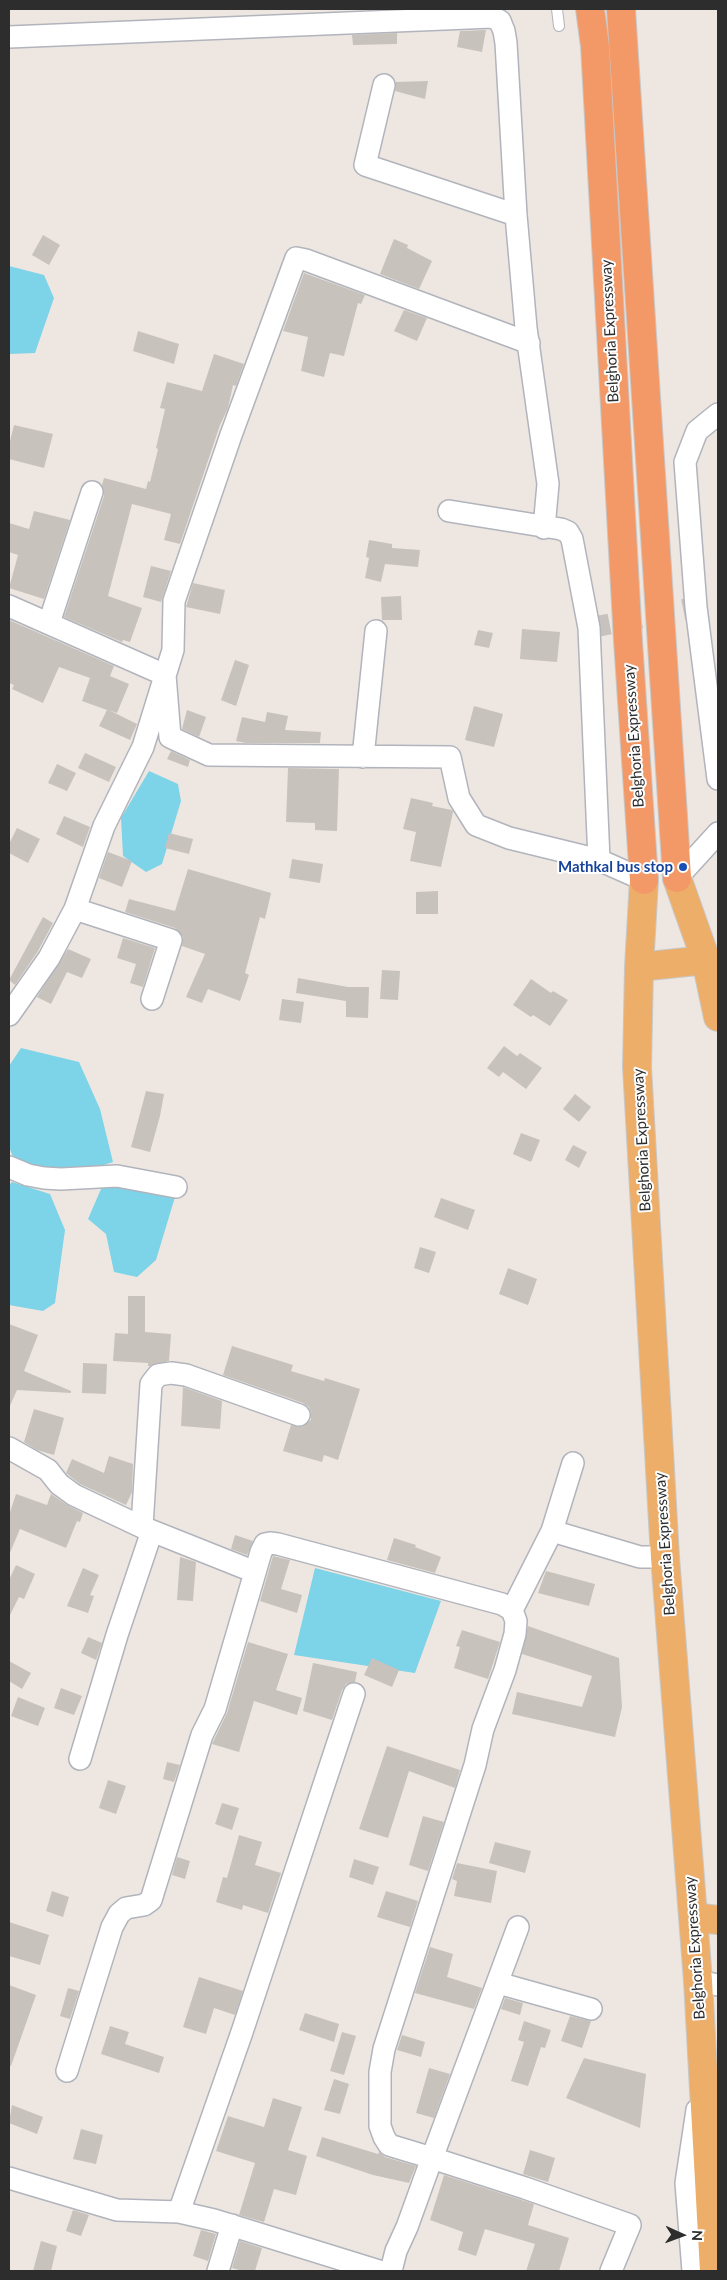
<!DOCTYPE html>
<style>
body{margin:0}
#map{position:relative;width:727px;height:2280px;overflow:hidden;background:#eee7e1;font-family:Lato,sans-serif}
canvas{display:block}
.frame{position:absolute;inset:0;border:10px solid #2d2d2d;pointer-events:none}
.north{position:absolute;left:657px;top:2210px;width:50px;height:50px;-webkit-text-stroke:4px #fff;paint-order:stroke;rotate:92deg;font-size:14px;font-weight:700;line-height:20px;text-align:center;color:#2d2d2d}
.north::after{content:'';display:block;margin:auto;width:18px;height:22px;background:#2d2d2d;clip-path:polygon(50% 0,100% 100%,50% 72%,0 100%)}
</style>
<div id="map">
<canvas width="727" height="2280"></canvas>
<div class="frame"></div>
<div class="north">N</div>
</div>
<script>
const context = document.querySelector('canvas').getContext('2d');
context.lineJoin = 'round';
function fill(path, color) {
  context.fillStyle = color;
  context.fill(path, 'evenodd');
}
function shape(rows) {
  const path = new Path2D();
  for (const r of rows) {
    path.moveTo(r[0], r[1]);
    for (let i = 2; i < r.length; i += 2) path.lineTo(r[i], r[i + 1]);
  }
  return path;
}
function stroke(path, color, width, dash) {
  context.strokeStyle = color;
  context.lineWidth = width;
  context.lineCap = dash ? 'butt' : 'round';
  context.setLineDash(dash || []);
  context.stroke(path);
}
function drawText(font, color, halo, rows, align = 'center') {
  context.font = font + ' Lato,sans-serif';
  context.lineWidth = 4;
  context.setLineDash([]);
  context.textBaseline = 'middle';
  context.strokeStyle = halo;
  context.fillStyle = color;
  for (const [text, x, y, turn = 0] of rows) {
    context.save();
    context.translate(x, y);
    context.rotate((+turn || 0) * Math.PI / 180);
    context.textAlign = isNaN(turn) ? turn : align;
    if (halo) context.strokeText(text, 0, 0);
    context.fillText(text, 0, 0);
    context.restore();
  }
}
const water = shape([
 [9,266,44,275,54,298,35,353,9,354],
 [149,771,178,784,181,801,162,864,146,872,123,856,121,818],
 [21,1048,79,1062,100,1109,113,1162,70,1176,16,1164,9,1147,9,1066],
 [119,1179,175,1197,156,1260,137,1277,114,1272,106,1234,88,1219,101,1189],
 [12,1182,50,1194,65,1230,55,1303,43,1311,9,1305,9,1185],
 [315,1568,441,1601,415,1673,294,1655]
]);
const building = shape([
 [486,30,482,52,457,47,460,31],
 [397,33,397,44,353,45,352,35],
 [428,81,425,99,395,91,396,82],
 [43,235,60,245,49,265,32,255],
 [394,239,408,245,407,248,432,261,419,289,380,274],
 [304,273,365,295,361,304,358,303,344,356,330,353,324,377,301,371,308,337,283,331],
 [404,310,427,318,417,341,394,331],
 [138,331,179,344,174,364,133,351],
 [214,354,244,364,236,386,233,385,228,408,220,425,180,544,164,540,171,514,132,504,108,596,142,608,130,642,123,640,122,642,64,617,104,496,102,485,104,478,146,489,148,481,150,482,158,449,156,448,165,409,160,408,167,382,202,391],
 [14,425,53,434,44,468,9,459,9,445],
 [34,511,70,520,44,599,9,588,18,555,9,552,9,523,29,529],
 [369,540,392,544,392,548,420,550,418,567,385,564,381,582,365,578,369,558,366,557],
 [151,566,171,571,161,602,143,597],
 [193,583,225,590,220,614,186,607],
 [401,596,402,620,382,620,381,597],
 [9,620,114,666,110,676,129,684,117,713,109,710,137,724,130,740,99,726,107,710,82,701,90,678,59,667,43,703,12,689,14,685,9,683],
 [522,629,560,632,557,662,520,659],
 [478,630,493,633,489,648,474,645],
 [235,660,249,665,236,706,221,700],
 [474,706,503,714,494,747,465,740],
 [187,710,206,717,199,737,182,729],
 [267,712,288,716,285,730,321,732,320,743,246,743,236,741,242,717,265,722],
 [171,751,190,760,188,767,167,759],
 [85,753,116,767,109,782,78,768],
 [57,764,76,773,67,791,48,783],
 [288,768,339,769,337,831,315,830,315,823,286,822],
 [411,798,433,803,432,806,452,810,453,812,441,867,410,861,416,832,403,829],
 [64,816,90,827,83,847,56,834],
 [17,828,40,839,28,863,9,853,9,844],
 [169,833,193,839,189,854,165,848],
 [108,852,132,861,122,887,99,878],
 [292,859,323,864,320,883,289,878],
 [188,869,271,893,265,919,260,917,245,973,249,975,240,1001,208,989,202,1003,186,997,205,954,182,946,183,937,175,928,125,912,129,899,175,911],
 [438,891,438,914,416,914,416,892],
 [43,917,53,923,38,951,15,985,9,980],
 [123,938,155,948,143,987,130,983,136,964,117,958],
 [68,949,91,959,82,978,67,972,51,1004,37,997],
 [382,970,400,971,398,1000,380,999],
 [298,978,348,987,369,987,368,1018,346,1017,346,1001,296,993],
 [531,979,551,993,553,991,568,1000,550,1026,533,1015,531,1017,513,1005],
 [282,999,304,1002,301,1023,279,1020],
 [504,1046,517,1056,520,1053,542,1068,526,1089,503,1072,499,1077,487,1068],
 [146,1091,164,1094,160,1116,150,1152,131,1147],
 [575,1094,591,1107,579,1122,563,1109],
 [521,1133,540,1140,531,1162,513,1154],
 [573,1145,587,1152,579,1168,565,1160],
 [441,1198,475,1210,468,1230,434,1217],
 [420,1247,436,1252,429,1273,414,1268],
 [508,1268,537,1279,528,1305,499,1294],
 [128,1296,145,1296,145,1332,171,1334,169,1361,150,1366,148,1366,148,1363,113,1361,115,1333,128,1334],
 [9,1324,38,1335,24,1371,71,1391,71,1393,17,1390,9,1408],
 [232,1346,293,1365,291,1371,324,1381,325,1378,360,1389,338,1460,324,1455,322,1462,283,1451,291,1425,302,1427,311,1420,311,1413,309,1407,303,1403,223,1375],
 [83,1363,107,1364,106,1394,82,1393],
 [183,1387,222,1401,220,1429,181,1426],
 [34,1409,64,1418,54,1455,37,1450,24,1442],
 [109,1456,133,1464,132,1492,126,1505,80,1484,66,1473,72,1459,104,1473],
 [16,1494,47,1505,51,1494,67,1505,83,1513,80,1522,77,1521,66,1548,20,1529,9,1555,9,1515],
 [235,1535,253,1541,247,1555,231,1549],
 [394,1538,416,1545,415,1547,441,1557,435,1573,387,1560],
 [273,1556,290,1560,281,1589,302,1595,297,1613,260,1601],
 [180,1557,196,1562,193,1601,177,1600],
 [16,1565,35,1574,24,1599,19,1597,9,1617,9,1580],
 [83,1568,99,1575,90,1595,94,1596,88,1613,67,1606],
 [546,1571,595,1584,589,1606,538,1593],
 [528,1626,619,1658,622,1707,615,1737,512,1714,517,1692,582,1707,592,1676,522,1654],
 [462,1630,500,1642,488,1679,454,1668,460,1647,456,1646],
 [88,1637,102,1643,96,1660,81,1653],
 [248,1642,288,1654,276,1690,302,1698,297,1715,254,1701,239,1752,212,1744,227,1713],
 [372,1658,399,1670,392,1687,364,1675],
 [9,1661,31,1673,22,1689,9,1681],
 [313,1663,357,1672,355,1682,346,1684,342,1690,332,1720,303,1711],
 [61,1688,82,1696,74,1715,54,1708],
 [18,1697,45,1708,38,1726,11,1716],
 [387,1746,460,1770,455,1788,409,1771,388,1838,359,1829],
 [167,1762,180,1765,174,1782,163,1779],
 [108,1780,126,1786,116,1814,99,1808],
 [222,1803,239,1808,232,1830,215,1824],
 [423,1816,444,1822,428,1871,409,1865],
 [239,1835,262,1842,255,1865,281,1873,268,1913,243,1905,242,1910,216,1902,223,1877,227,1878],
 [495,1842,531,1851,525,1873,489,1863],
 [177,1857,190,1861,185,1879,172,1875],
 [354,1859,379,1867,373,1885,349,1877],
 [457,1863,497,1871,491,1903,454,1896,457,1881,452,1879],
 [52,1891,69,1897,63,1917,46,1911],
 [386,1891,418,1901,410,1927,377,1917],
 [9,1922,49,1935,40,1965,9,1956],
 [430,1947,453,1954,447,1977,482,1988,474,2009,415,1993],
 [199,1977,243,1991,235,2015,214,2008,206,2034,183,2027],
 [9,1985,36,1995,11,2066,9,2065],
 [68,1988,79,1991,70,2019,60,2016],
 [505,1998,523,2003,520,2015,501,2009],
 [305,2013,339,2024,334,2042,299,2030],
 [570,2016,591,2021,582,2048,561,2041],
 [524,2021,551,2030,545,2048,541,2047,528,2086,511,2081,524,2042,518,2040],
 [110,2026,129,2032,125,2044,164,2057,159,2073,101,2054],
 [342,2032,356,2036,344,2075,330,2071],
 [402,2035,425,2042,421,2057,397,2050],
 [584,2058,646,2074,640,2128,566,2098],
 [429,2068,450,2074,434,2118,416,2113],
 [334,2079,349,2084,340,2114,324,2110],
 [273,2098,302,2107,288,2150,307,2156,296,2195,274,2189,264,2222,239,2215,255,2163,216,2151,228,2116,264,2127],
 [12,2105,43,2117,37,2134,9,2123],
 [81,2129,103,2135,96,2164,73,2159],
 [322,2137,378,2154,379,2152,385,2157,416,2166,409,2183,373,2175,316,2156],
 [530,2150,555,2158,548,2182,523,2174],
 [444,2175,534,2204,528,2225,569,2238,559,2271,526,2271,535,2244,485,2229,476,2256,458,2250,463,2232,430,2220],
 [73,2210,89,2215,81,2236,66,2231],
 [201,2230,216,2234,208,2261,193,2256],
 [41,2241,57,2246,51,2271,33,2271],
 [240,2241,262,2248,255,2271,243,2271,232,2268]
]);
const minorTunnel = shape([
 [589,628,696,607]
]);
const service = shape([
 [557,9,559,26]
]);
const minor = shape([
 [9,37,492,17,500,21,504,31,506,43,516,215,526,328,548,484,544,528],
 [384,85,365,165,516,215],
 [718,414,697,431,685,462,696,607,718,779],
 [449,511,561,529,568,532,572,539,589,628,599,860],
 [9,606,165,675,170,737,209,755,450,757,459,798,476,825,509,838,599,860,644,880],
 [49,623,92,492],
 [363,757,376,631],
 [677,878,718,833],
 [152,999,171,940,75,909,104,826,143,747,173,650,174,601,231,435,296,258,306,260,529,343],
 [9,1015,49,958,75,909],
 [9,1167,28,1175,44,1178,61,1179,117,1176,176,1187],
 [9,1448,48,1470,59,1484,74,1495,142,1527,255,1572],
 [142,1526,151,1384,158,1375,171,1373,186,1375,299,1415],
 [552,1531,573,1463],
 [512,1610,552,1531,640,1557,665,1557],
 [80,1759,117,1635,152,1531],
 [518,1927,432,2158,525,2188,630,2225,611,2271],
 [698,1981,718,1985],
 [498,1983,591,2009],
 [67,2071,112,1927,119,1914,126,1908,144,1905,151,1900,202,1735,215,1709,261,1552,265,1544,270,1543,278,1544,502,1604,512,1610,516,1621,515,1634,505,1670,483,1729,475,1765,384,2049,380,2072,380,2126,384,2137,389,2145,432,2158,407,2227,396,2251,391,2271],
 [9,2178,117,2210,179,2212,214,2220,379,2271],
 [179,2212,242,2032,354,1694],
 [218,2271,232,2225],
 [693,2271,686,2183,697,2110]
]);
const trunk = shape([
 [677,878,706,960,718,1017],
 [644,880,639,967,637,1067,665,1557,698,1981,714,2271],
 [639,967,706,960],
 [693,1917,718,1920]
]);
const motorway = shape([
 [590,9,595,46,628,641,644,880],
 [621,9,677,878]
]);
const markers = [
 [683,867,5,"#1a4fb4"]
];
const streetNames = [
 ["Belghoria Expressway",610,331,-93],
 ["Belghoria Expressway",634,736,-94],
 ["Belghoria Expressway",642,1140,-93],
 ["Belghoria Expressway",665,1544,-94],
 ["Belghoria Expressway",695,1948,-94]
];
const transitNames = [
 ["Mathkal bus stop",673,867]
];
fill(water, '#7dd3e7');
fill(building, '#c7c2bc');
stroke(minorTunnel, '#c7c2bd', 21, [21, 11]);
stroke(service, '#b1b4bc', 12);
stroke(minor, '#b1b4bc', 24);
stroke(trunk, '#c8c8c8', 30);
stroke(motorway, '#c8c8c8', 30);
stroke(service, '#fff', 10);
stroke(minor, '#fff', 21);
stroke(trunk, '#edae6a', 28);
stroke(motorway, '#f39967', 28);
for (const [x, y, r, color] of markers) {
  const dot = new Path2D();
  dot.arc(x, y, r, 0, 2 * Math.PI);
  context.fillStyle = color;
  context.fill(dot);
  stroke(dot, '#fff', 2);
}
drawText('15px', '#2d2d2d', '#fff', streetNames);
drawText('bold 15px', '#164399', '#fff', transitNames, 'right');
</script>
